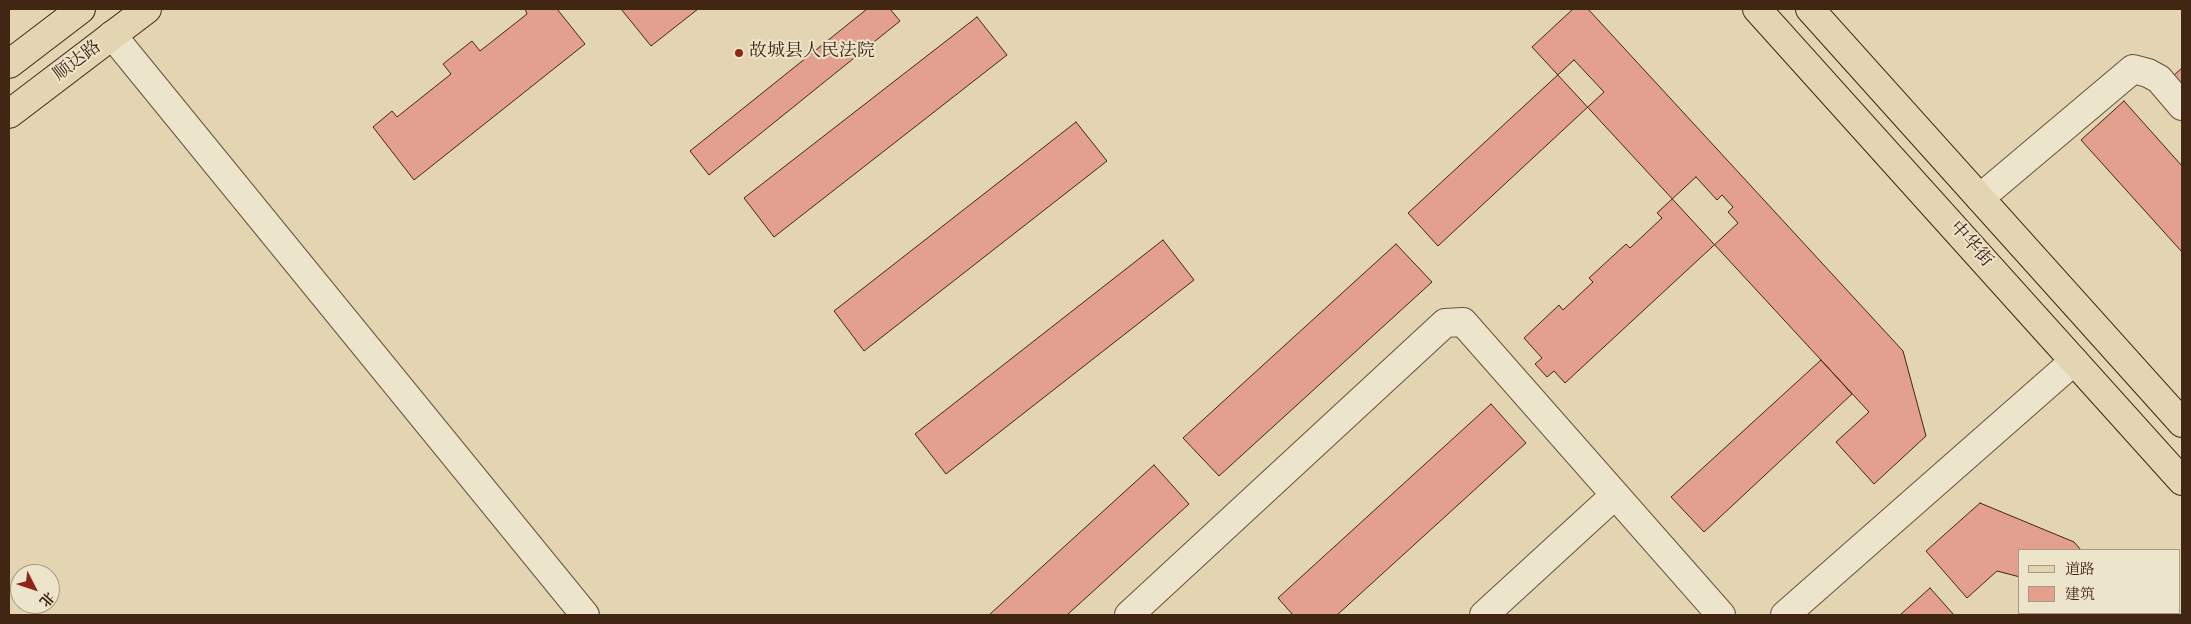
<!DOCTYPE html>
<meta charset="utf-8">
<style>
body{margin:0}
#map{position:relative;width:2191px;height:624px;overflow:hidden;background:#e3d5b1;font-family:Vollkorn,"Noto Serif SC",serif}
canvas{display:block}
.frame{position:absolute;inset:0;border:10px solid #422614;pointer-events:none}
.legend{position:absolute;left:2018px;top:549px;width:162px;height:65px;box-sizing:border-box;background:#ede4cc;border:1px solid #a99882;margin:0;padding:6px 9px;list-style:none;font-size:15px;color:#422614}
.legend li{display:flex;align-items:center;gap:10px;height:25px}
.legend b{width:25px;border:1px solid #a99882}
.north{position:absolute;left:10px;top:564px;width:50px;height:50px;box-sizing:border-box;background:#ede4cc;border:1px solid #a99882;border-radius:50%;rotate:131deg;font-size:14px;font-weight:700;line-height:20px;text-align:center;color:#422614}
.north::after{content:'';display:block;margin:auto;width:18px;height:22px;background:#8f2418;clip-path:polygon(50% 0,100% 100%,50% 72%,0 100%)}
</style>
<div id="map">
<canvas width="2191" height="624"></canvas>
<div class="frame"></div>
<ul class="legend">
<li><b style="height:6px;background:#e3d5b1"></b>道路</li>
<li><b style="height:14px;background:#e4a08e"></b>建筑</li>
</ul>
<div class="north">北</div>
</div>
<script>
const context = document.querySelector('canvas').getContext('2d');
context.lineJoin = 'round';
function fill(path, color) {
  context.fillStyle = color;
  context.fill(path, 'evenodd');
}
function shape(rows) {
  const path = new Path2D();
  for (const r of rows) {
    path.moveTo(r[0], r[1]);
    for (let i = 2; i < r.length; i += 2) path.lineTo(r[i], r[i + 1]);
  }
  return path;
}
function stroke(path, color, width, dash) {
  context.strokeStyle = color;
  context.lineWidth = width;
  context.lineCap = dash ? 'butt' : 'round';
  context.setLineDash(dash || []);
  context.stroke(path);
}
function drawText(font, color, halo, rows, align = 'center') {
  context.font = font + ' Vollkorn,"Noto Serif SC",serif';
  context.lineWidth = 4;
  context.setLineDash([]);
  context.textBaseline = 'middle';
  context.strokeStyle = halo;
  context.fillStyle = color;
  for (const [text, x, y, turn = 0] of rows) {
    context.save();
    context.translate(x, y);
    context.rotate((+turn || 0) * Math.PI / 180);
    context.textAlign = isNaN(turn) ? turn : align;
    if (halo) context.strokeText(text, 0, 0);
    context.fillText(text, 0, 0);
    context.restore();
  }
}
const building = shape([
 [525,9,557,9,585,44,414,180,373,127,392,111,397,117,451,74,443,64,472,41,480,51,527,14,525,9],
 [621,9,698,9,651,46,621,9],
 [867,9,890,9,900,21,709,175,690,151,867,9],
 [1573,9,1588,9,1903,351,1926,436,1874,484,1836,442,1869,412,1532,47,1573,9],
 [977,17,1007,55,774,237,744,198,977,17],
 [1574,60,1604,92,1438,246,1408,213,1574,60],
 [2182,68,2182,88,2173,76,2182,68],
 [2124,101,2182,166,2182,252,2081,140,2124,101],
 [1076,122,1107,161,864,351,834,311,1076,122],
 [1696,177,1717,200,1722,195,1733,207,1728,212,1738,223,1565,383,1554,371,1547,377,1535,364,1542,358,1524,338,1559,305,1563,310,1593,282,1589,278,1626,244,1630,248,1662,218,1657,213,1696,177],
 [1163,240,1194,280,946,474,915,434,1163,240],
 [1396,244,1432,282,1219,476,1183,438,1396,244],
 [1821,360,1852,394,1704,532,1671,497,1821,360],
 [1491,404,1526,443,1337,615,1293,615,1278,598,1491,404],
 [1154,465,1189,504,1067,615,989,615,1154,465],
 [1980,503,2074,542,2081,550,2020,550,2020,577,1997,571,1967,598,1926,551,1980,503],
 [1930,588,1954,615,1900,615,1930,588],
 [2066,613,2136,613,2138,615,2068,615,2066,613]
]);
const minor = shape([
 [112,35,585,615],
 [1980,198,2133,69,2148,73,2159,79,2182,106],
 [1129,615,1445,323,1463,322,1721,615],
 [1484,615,1615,495],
 [1785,615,2074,361]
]);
const major = shape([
 [1757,9,2182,481],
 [1810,9,2182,423],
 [9,64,81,9],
 [9,114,147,9]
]);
const markers = [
 [739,53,5,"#8f2418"]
];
const poiNames = [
 ["故城县人民法院",749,53]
];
const streetNames = [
 ["顺达路",78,62,-37],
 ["中华街",1970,245,48]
];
fill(building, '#e4a08e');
stroke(building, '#422614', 1);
stroke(minor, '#6a523b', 30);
stroke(major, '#422614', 30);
stroke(minor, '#ede4cc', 28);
stroke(major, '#e3d5b1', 28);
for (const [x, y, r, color] of markers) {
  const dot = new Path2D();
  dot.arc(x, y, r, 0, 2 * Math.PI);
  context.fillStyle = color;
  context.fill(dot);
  stroke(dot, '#ede4cc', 2);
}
drawText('18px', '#422614', '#ede4cc', poiNames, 'left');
drawText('18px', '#422614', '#ede4cc', streetNames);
</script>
